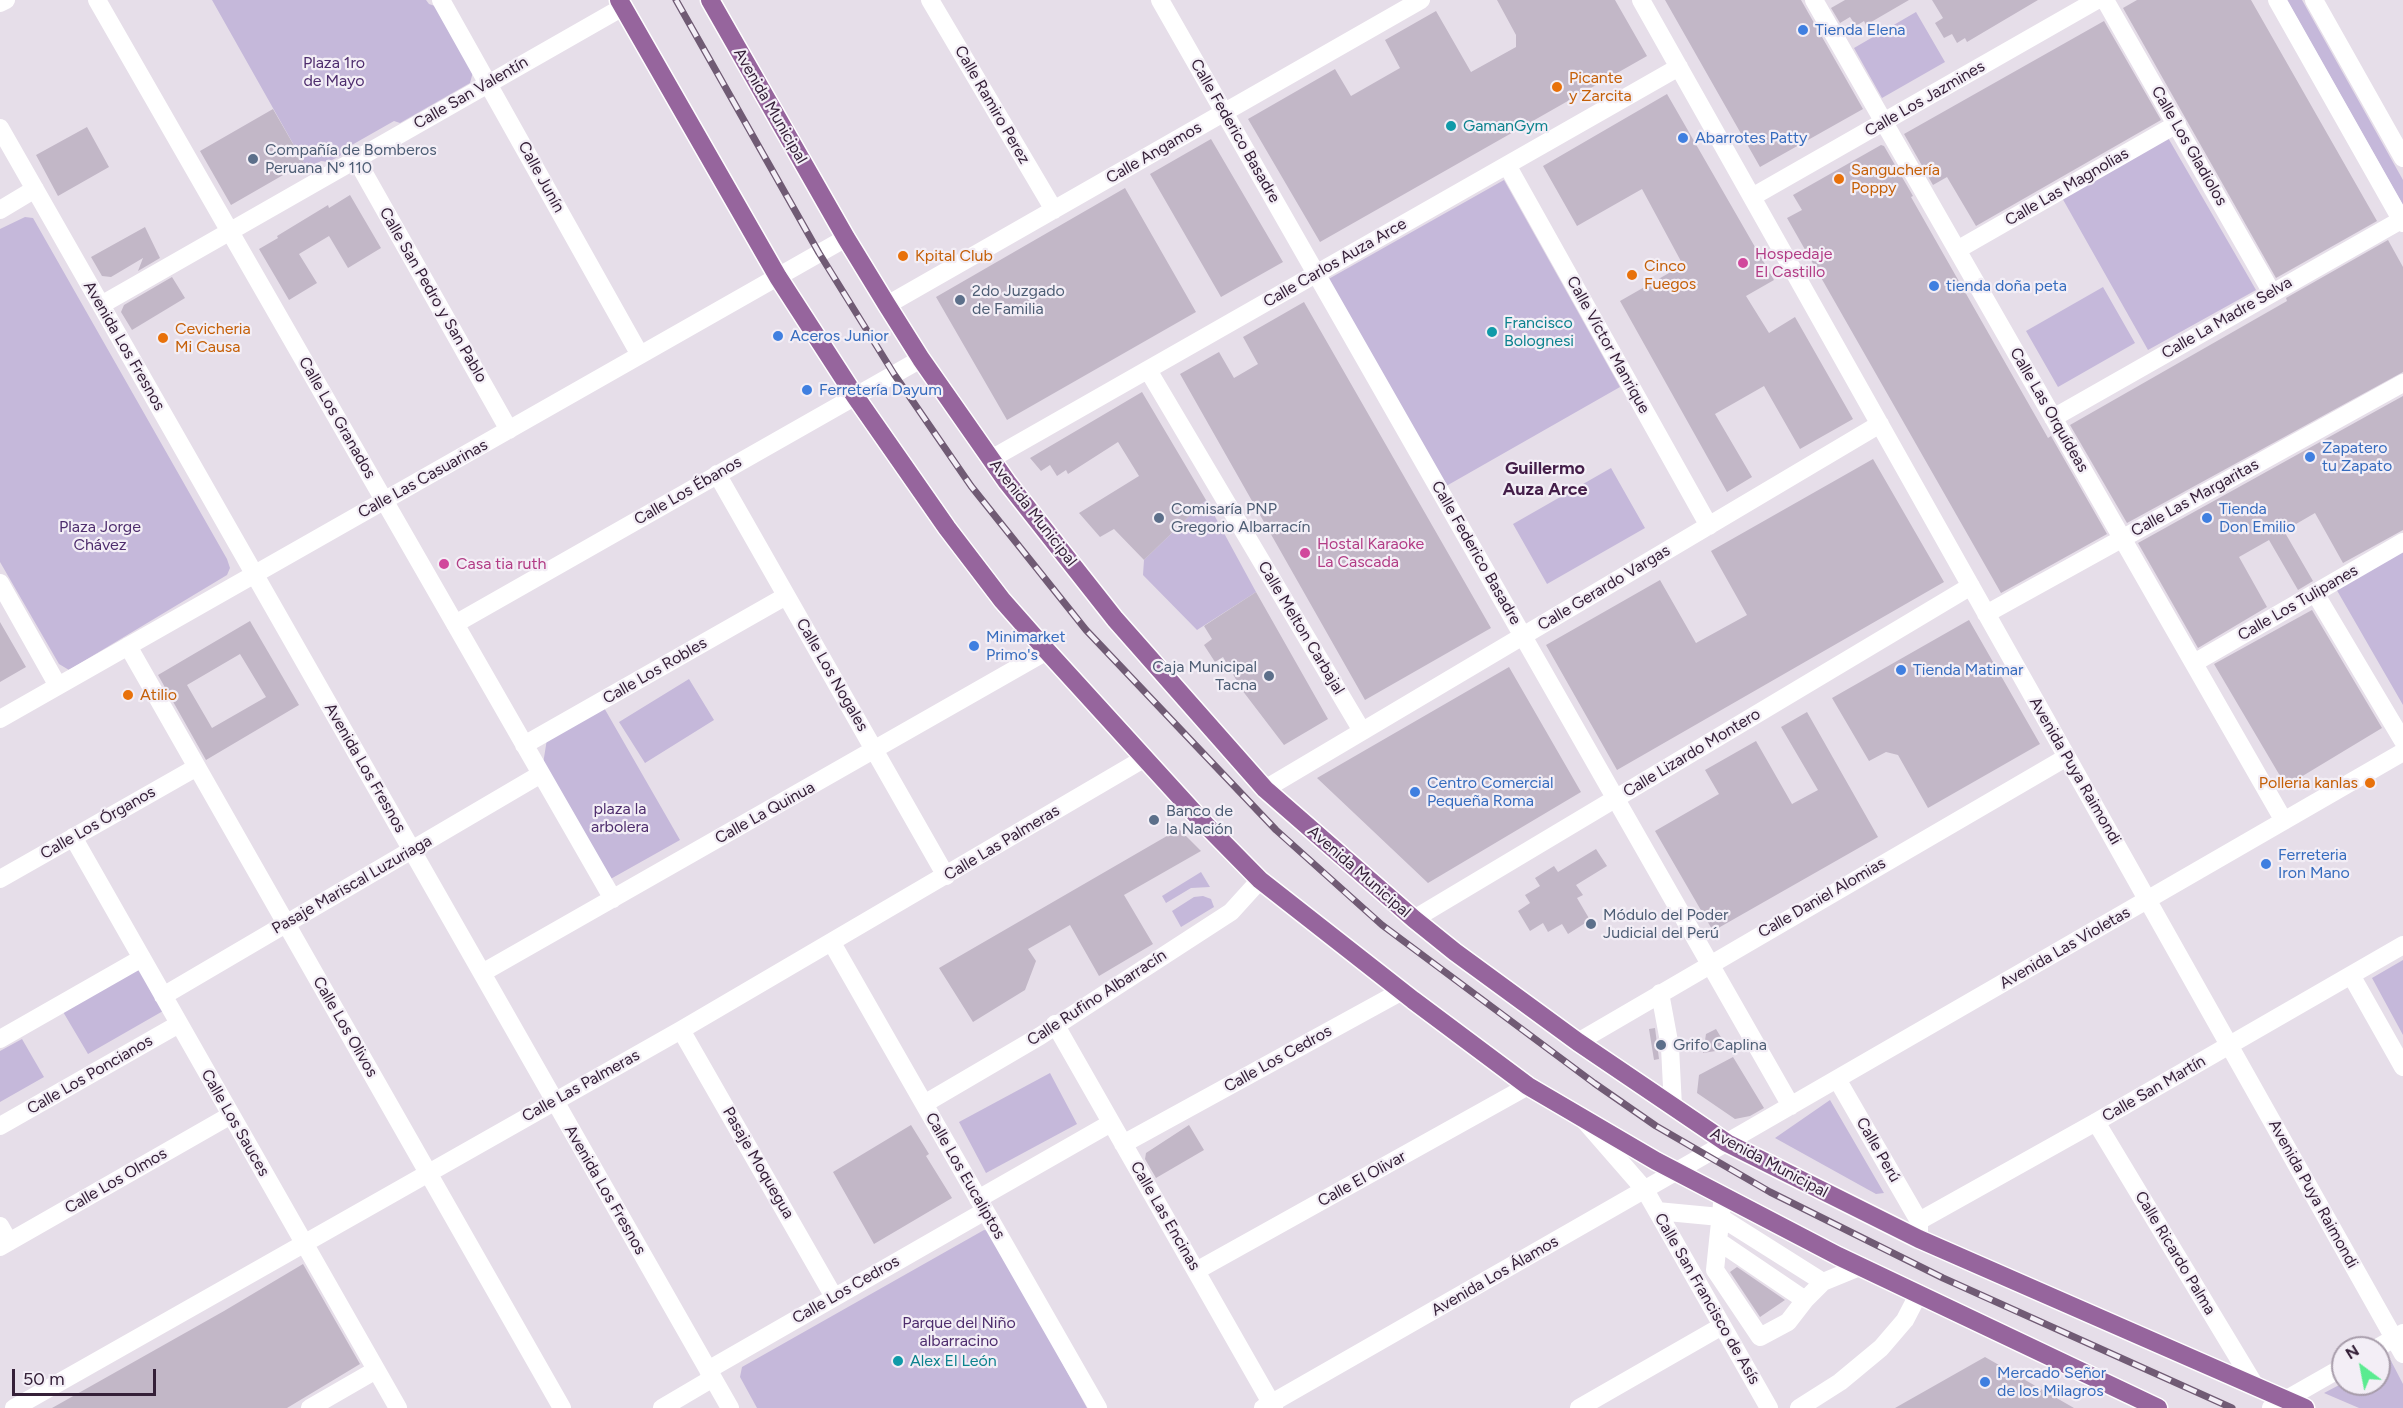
<!DOCTYPE html>
<meta charset="utf-8">
<style>
body{margin:0}
#map{position:relative;width:2403px;height:1408px;overflow:hidden;background:#e6dee9;font-family:Figtree,sans-serif}
canvas{display:block}
.north{position:absolute;left:2331px;top:1336px;width:60px;height:60px;box-sizing:border-box;background:#f3eef6;border:2px solid #a79caa;border-radius:50%;rotate:328deg;font-size:16px;font-weight:700;line-height:24px;text-align:center;color:#352038}
.north::after{content:'';display:block;margin:auto;width:21px;height:27px;background:#5aeb90;clip-path:polygon(50% 0,100% 100%,50% 72%,0 100%)}
.scale{position:absolute;left:12px;top:1369px;width:144px;height:27px;box-sizing:border-box;border:3px solid #352038;border-top:0;padding-left:8px;font-size:18px;line-height:21px;white-space:nowrap;color:#352038;-webkit-text-stroke:4px #f3eef6;paint-order:stroke}
</style>
<div id="map">
<canvas width="2403" height="1408"></canvas>
<div class="north">N</div>
<div class="scale">50 m</div>
</div>
<script>
const context = document.querySelector('canvas').getContext('2d');
context.lineJoin = 'round';
function fill(path, color) {
  context.fillStyle = color;
  context.fill(path, 'evenodd');
}
function shape(rows) {
  const path = new Path2D();
  for (const r of rows) {
    path.moveTo(r[0], r[1]);
    for (let i = 2; i < r.length; i += 2) path.lineTo(r[i], r[i + 1]);
  }
  return path;
}
function stroke(path, color, width, dash) {
  context.strokeStyle = color;
  context.lineWidth = width;
  context.lineCap = dash ? 'butt' : 'round';
  context.setLineDash(dash || []);
  context.stroke(path);
}
function drawText(font, color, halo, rows, align = 'center') {
  context.font = font + ' Figtree,sans-serif';
  context.lineWidth = 4.5;
  context.setLineDash([]);
  context.textBaseline = 'middle';
  context.strokeStyle = halo;
  context.fillStyle = color;
  for (const [text, x, y, turn = 0] of rows) {
    context.save();
    context.translate(x, y);
    context.rotate((+turn || 0) * Math.PI / 180);
    context.textAlign = isNaN(turn) ? turn : align;
    if (halo) context.strokeText(text, 0, 0);
    context.fillText(text, 0, 0);
    context.restore();
  }
}
const green = shape([
 [212,0,426,0,429,4,435,6,473,72,470,83,400,123,394,121,343,150,340,156,328,162,321,161,309,168,304,163],
 [2287,0,2302,0,2403,180,2403,205],
 [1916,12,1945,62,1882,98,1854,48],
 [2167,136,2256,290,2148,350,2061,196],
 [1504,180,1620,387,1441,489,1325,281],
 [25,217,33,218,227,559,230,568,227,575,69,670,59,664,0,562,0,229],
 [2103,287,2135,343,2058,387,2026,331],
 [1611,468,1645,528,1547,584,1513,524],
 [1206,500,1256,592,1197,630,1143,575,1144,560],
 [2403,548,2403,705,2335,587],
 [689,679,714,720,645,763,619,722],
 [603,706,680,840,607,881,543,764,547,739],
 [1201,872,1210,887,1191,888,1166,903,1162,896],
 [1203,896,1211,899,1214,907,1181,927,1172,911,1194,897],
 [2403,960,2403,1035,2372,978],
 [134,961,163,1011,88,1054,59,1005],
 [22,1039,44,1077,0,1102,0,1051],
 [1050,1073,1077,1124,986,1173,959,1122],
 [1830,1100,1884,1193,1876,1194,1775,1138],
 [984,1230,990,1231,1087,1408,757,1408,740,1377,742,1367],
 [2390,1359,2403,1384,2403,1408,2359,1408,2324,1393,2343,1383,2379,1384,2379,1364]
]);
const building = shape([
 [1497,0,1615,0,1647,56,1320,242,1248,119,1335,69,1351,96,1400,68,1385,40,1436,11,1471,72,1516,47,1516,35],
 [1665,0,1801,0,1863,109,1760,167],
 [1845,0,1909,0,1866,25,1864,21,1856,26,1850,17,1840,23,1831,8],
 [1932,0,2038,0,1967,42,1965,38,1957,43,1952,34,1944,38,1935,23,1943,18],
 [2137,0,2251,0,2377,221,2276,278,2123,8],
 [2104,21,2161,120,1976,226,1947,177,1933,185,1904,134],
 [1667,94,1774,280,1746,296,1769,333,1795,317,1853,419,1800,449,1764,386,1715,414,1752,477,1727,492,1620,301,1683,265,1642,189,1577,226,1543,166],
 [273,109,304,163,231,205,200,151],
 [87,127,109,167,58,196,36,155],
 [1211,139,1283,262,1221,297,1150,174],
 [1881,145,1884,146,1913,196,1911,197,2048,438,2051,436,2107,534,2001,593,1787,218,1802,210,1793,195],
 [1125,188,1196,312,1007,420,936,297],
 [350,195,381,248,348,268,329,236,299,254,317,283,289,300,259,249,278,238,277,236,328,205,329,208],
 [145,227,160,258,138,271,143,258,111,277,102,276,91,257],
 [2388,240,2403,267,2403,372,2127,523,2070,425,2287,301,2286,298],
 [172,277,185,298,132,330,121,312,124,305],
 [1304,302,1491,628,1365,700,1180,374,1219,352,1234,378,1258,364,1243,337],
 [1142,392,1206,500,1144,560,1114,529,1100,537,1079,513,1139,476,1118,442,1068,474,1066,470,1057,476,1050,465,1041,471,1030,458],
 [2403,396,2403,530,2343,563,2315,513,2284,531,2313,581,2298,590,2269,540,2239,557,2267,607,2198,648,2138,543],
 [1873,459,1944,582,1617,770,1546,645,1660,580,1696,643,1747,615,1711,551],
 [1256,592,1328,719,1284,745,1242,690,1223,657,1215,662,1204,645,1212,639,1204,626],
 [2312,610,2382,728,2286,786,2214,664],
 [1969,620,2040,744,1928,808,1898,755,1886,752,1869,761,1832,698],
 [250,621,299,705,206,760,158,675],
 [240,654,266,697,212,728,187,685],
 [0,622,26,667,0,682],
 [1509,667,1581,792,1428,883,1317,778],
 [1807,712,1878,837,1713,931,1655,831,1719,794,1705,770,1756,741,1792,804,1818,790,1781,727],
 [1179,829,1201,851,1124,895,1153,944,1099,976,1070,925,1028,949,1036,961,1025,990,973,1022,939,968],
 [1596,849,1607,866,1576,885,1583,895,1577,898,1590,920,1568,934,1562,924,1548,932,1543,923,1530,931,1518,911,1530,903,1525,895,1540,886,1535,878,1554,866,1558,872],
 [1655,1028,1659,1059,1654,1060,1649,1029],
 [1716,1029,1728,1049,1703,1053,1706,1034],
 [1733,1057,1764,1108,1750,1116,1735,1119,1697,1093,1699,1075],
 [911,1125,929,1154,926,1156,952,1198,874,1244,833,1172],
 [1189,1125,1204,1150,1156,1178,1145,1159,1146,1153],
 [303,1264,360,1364,287,1408,52,1408,224,1311],
 [1737,1267,1785,1300,1760,1317,1730,1272],
 [1985,1357,2074,1408,1895,1408]
]);
const minor = shape([
 [97,0,613,899],
 [441,0,640,355],
 [930,0,1054,210],
 [1160,0,1791,1106],
 [1641,0,2403,1354],
 [1814,0,2284,821],
 [2105,0,2272,293],
 [2277,0,2403,223],
 [2314,0,2403,158],
 [0,3,6,0],
 [0,128,730,1408],
 [356,159,509,430],
 [1507,165,1709,526],
 [1752,197,2097,0],
 [0,210,35,189],
 [1957,250,2177,124],
 [101,305,623,7],
 [887,305,1421,0],
 [1148,370,1362,731],
 [2053,418,2401,220],
 [991,459,1679,67],
 [717,474,946,876],
 [0,583,58,686],
 [2315,593,2403,741],
 [1986,614,2403,383],
 [455,624,921,359],
 [128,646,562,1408],
 [2194,663,2403,542],
 [0,719,846,238],
 [524,745,786,596],
 [1265,789,1880,424],
 [73,837,398,1408],
 [0,879,197,767],
 [1414,919,1971,586],
 [832,943,1098,1408],
 [482,973,1047,651],
 [2351,975,2403,1067],
 [1660,993,1670,1047,1673,1107],
 [163,996,541,774],
 [1055,1024,1274,1408],
 [681,1030,834,1297],
 [0,1039,142,958],
 [1578,1042,2067,757],
 [1837,1079,1919,1221,1919,1233],
 [924,1104,1040,1036,1231,912,1260,880],
 [1584,1120,1645,1190,1769,1408],
 [2096,1122,2254,1384],
 [0,1126,179,1024],
 [1123,1144,1402,991],
 [1723,1195,1718,1241,1805,1300,1823,1282,1862,1266],
 [978,1199,1111,1123],
 [1657,1211,1720,1217,1823,1282],
 [1919,1221,2096,1122,2403,945],
 [0,1226,9,1242],
 [1718,1241,1715,1270,1760,1337,1788,1322,1805,1300],
 [0,1247,231,1115],
 [1196,1271,1528,1086],
 [2377,1348,2403,1333],
 [708,1370,985,1211],
 [14,1408,681,1030,1145,758],
 [310,1408,376,1370],
 [662,1408,713,1378],
 [1263,1408,1745,1132,2403,752],
 [1579,1408,1722,1326],
 [1799,1408,1840,1382,1881,1348,1905,1320,1919,1293],
 [2271,1408,2343,1367]
]);
const major = shape([
 [619,0,778,277,855,396,947,528,1002,600,1047,651,1200,819,1260,880,1413,1000,1528,1086,1656,1161,1838,1256,2158,1408],
 [710,0,846,238,887,305,921,359,1007,482,1115,619,1265,789,1414,919,1455,952,1578,1042,1727,1143,1919,1239,2305,1408]
]);
const rail = shape([
 [676,0,819,253,894,374,971,486,1086,630,1276,830,1382,925,1594,1083,1656,1126,1770,1192,1943,1278,2232,1408]
]);
const markers = [
 [1803,30,6,"#3f7fe0"],
 [1557,87,6,"#e8710a"],
 [1451,126,6,"#0f9aa8"],
 [1683,138,6,"#3f7fe0"],
 [253,159,6,"#5c6f8a"],
 [1839,179,6,"#e8710a"],
 [903,256,6,"#e8710a"],
 [1743,263,6,"#d1479c"],
 [1632,275,6,"#e8710a"],
 [1934,286,6,"#3f7fe0"],
 [960,300,6,"#5c6f8a"],
 [1492,332,6,"#0f9aa8"],
 [778,336,6,"#3f7fe0"],
 [163,338,6,"#e8710a"],
 [807,390,6,"#3f7fe0"],
 [2310,457,6,"#3f7fe0"],
 [1159,518,6,"#5c6f8a"],
 [2207,518,6,"#3f7fe0"],
 [1305,553,6,"#d1479c"],
 [444,564,6,"#d1479c"],
 [974,646,6,"#3f7fe0"],
 [1901,670,6,"#3f7fe0"],
 [1269,676,6,"#5c6f8a"],
 [128,695,6,"#e8710a"],
 [2370,783,6,"#e8710a"],
 [1415,792,6,"#3f7fe0"],
 [1154,820,6,"#5c6f8a"],
 [2266,864,6,"#3f7fe0"],
 [1591,924,6,"#5c6f8a"],
 [1661,1045,6,"#5c6f8a"],
 [898,1361,6,"#0f9aa8"],
 [1985,1382,6,"#3f7fe0"]
];
const shopNames = [
 ["Tienda Elena",1815,30],
 ["Abarrotes Patty",1695,138],
 ["tienda doña peta",1946,286],
 ["Aceros Junior",790,336],
 ["Ferretería Dayum",819,390],
 ["Zapatero",2322,448],
 ["tu Zapato",2322,466],
 ["Tienda",2219,509],
 ["Don Emilio",2219,527],
 ["Minimarket",986,637],
 ["Primo's",986,655],
 ["Tienda Matimar",1913,670],
 ["Centro Comercial",1427,783],
 ["Pequeña Roma",1427,801],
 ["Ferreteria",2278,855],
 ["Iron Mano",2278,873],
 ["Mercado Señor",1997,1373],
 ["de los Milagros",1997,1391]
];
const parkNames = [
 ["Plaza 1ro",334,63],
 ["de Mayo",334,81],
 ["Plaza Jorge",100,527],
 ["Chávez",100,545],
 ["plaza la",620,809],
 ["arbolera",620,827],
 ["Parque del Niño",959,1323],
 ["albarracino",959,1341]
];
const foodNames = [
 ["Picante",1569,78],
 ["y Zarcita",1569,96],
 ["Sanguchería",1851,170],
 ["Poppy",1851,188],
 ["Kpital Club",915,256],
 ["Cinco",1644,266],
 ["Fuegos",1644,284],
 ["Cevicheria",175,329],
 ["Mi Causa",175,347],
 ["Atilio",140,695],
 ["Polleria kanlas",2358,783,"right"]
];
const streetNames = [
 ["Calle San Valentín",471,93,-30],
 ["Calle Los Jazmines",1925,99,-30],
 ["Calle Ramiro Perez",992,105,60],
 ["Avenida Municipal",770,106,60],
 ["Calle Federico Basadre",1235,131,60],
 ["Calle Los Gladiolos",2189,146,60],
 ["Calle Angamos",1154,153,-30],
 ["Calle Junín",541,177,61],
 ["Calle Las Magnolias",2067,187,-30],
 ["Calle Carlos Auza Arce",1335,263,-30],
 ["Calle San Pedro y San Pablo",433,295,60],
 ["Calle La Madre Selva",2227,318,-30],
 ["Calle Víctor Manrique",1608,345,61],
 ["Avenida Los Fresnos",124,346,60],
 ["Calle Las Orquídeas",2049,410,60],
 ["Calle Los Granados",337,418,60],
 ["Calle Las Casuarinas",423,479,-29],
 ["Calle Los Ébanos",688,491,-30],
 ["Calle Las Margaritas",2195,498,-29],
 ["Avenida Municipal",1033,513,52],
 ["Calle Federico Basadre",1476,553,60],
 ["Calle Gerardo Vargas",1604,588,-31],
 ["Calle Los Tulipanes",2298,603,-30],
 ["Calle Melton Carbajal",1301,628,59],
 ["Calle Los Robles",655,671,-30],
 ["Calle Los Nogales",832,675,60],
 ["Calle Lizardo Montero",1692,753,-31],
 ["Avenida Los Fresnos",365,768,60],
 ["Avenida Puya Raimondi",2075,771,60],
 ["Calle La Quinua",765,813,-29],
 ["Calle Los Órganos",98,823,-30],
 ["Calle Las Palmeras",1002,843,-31],
 ["Avenida Municipal",1359,872,41],
 ["Pasaje Mariscal Luzuriaga",352,885,-30],
 ["Calle Daniel Alomias",1822,898,-30],
 ["Avenida Las Violetas",2065,948,-30],
 ["Calle Rufino Albarracín",1097,998,-33],
 ["Calle Los Olivos",345,1027,60],
 ["Calle Los Cedros",1278,1059,-29],
 ["Calle Los Poncianos",90,1075,-30],
 ["Calle Las Palmeras",581,1086,-29],
 ["Calle San Martín",2154,1089,-30],
 ["Calle Los Sauces",235,1123,60],
 ["Calle Perú",1878,1150,60],
 ["Pasaje Moquegua",758,1163,60],
 ["Avenida Municipal",1769,1163,28],
 ["Calle Los Eucaliptos",965,1176,60],
 ["Calle El Olivar",1362,1179,-29],
 ["Calle Los Olmos",116,1181,-30],
 ["Avenida Los Fresnos",605,1190,60],
 ["Avenida Puya Raimondi",2313,1194,61],
 ["Calle Las Encinas",1165,1216,60],
 ["Calle Ricardo Palma",2175,1253,59],
 ["Avenida Los Álamos",1495,1276,-30],
 ["Calle Los Cedros",846,1290,-30],
 ["Calle San Francisco de Asís",1707,1299,60]
];
const cultureNames = [
 ["GamanGym",1463,126],
 ["Francisco",1504,323],
 ["Bolognesi",1504,341],
 ["Alex El León",910,1361]
];
const serviceNames = [
 ["Compañía de Bomberos",265,150],
 ["Peruana Nº 110",265,168],
 ["2do Juzgado",972,291],
 ["de Familia",972,309],
 ["Comisaría PNP",1171,509],
 ["Gregorio Albarracín",1171,527],
 ["Caja Municipal",1257,667,"right"],
 ["Tacna",1257,685,"right"],
 ["Banco de",1166,811],
 ["la Nación",1166,829],
 ["Módulo del Poder",1603,915],
 ["Judicial del Perú",1603,933],
 ["Grifo Caplina",1673,1045]
];
const hotelNames = [
 ["Hospedaje",1755,254],
 ["El Castillo",1755,272],
 ["Hostal Karaoke",1317,544],
 ["La Cascada",1317,562],
 ["Casa tia ruth",456,564]
];
const neighbourhoodNames = [
 ["Guillermo",1545,469],
 ["Auza Arce",1545,490]
];
fill(green, '#c5b8da');
fill(building, '#c2b7c7');
stroke(major, '#fff', 21);
stroke(minor, '#fff', 18);
stroke(major, '#96659d', 18);
stroke(rail, '#705b74', 7);
stroke(rail, '#f3eef6', 4.5, [14]);
for (const [x, y, r, color] of markers) {
  const dot = new Path2D();
  dot.arc(x, y, r, 0, 2 * Math.PI);
  context.fillStyle = color;
  context.fill(dot);
  stroke(dot, '#f3eef6', 2);
}
drawText('16px', '#366cbe', '#f3eef6', shopNames, 'left');
drawText('16px', '#4e2d6d', '#f3eef6', parkNames);
drawText('16px', '#c56008', '#f3eef6', foodNames, 'left');
drawText('16px', '#352038', '#f3eef6', streetNames);
drawText('16px', '#0d838f', '#f3eef6', cultureNames, 'left');
drawText('16px', '#4e5e75', '#f3eef6', serviceNames, 'left');
drawText('16px', '#b23c85', '#f3eef6', hotelNames, 'left');
drawText('bold 18px', '#441e49', '#f3eef6', neighbourhoodNames);
</script>
